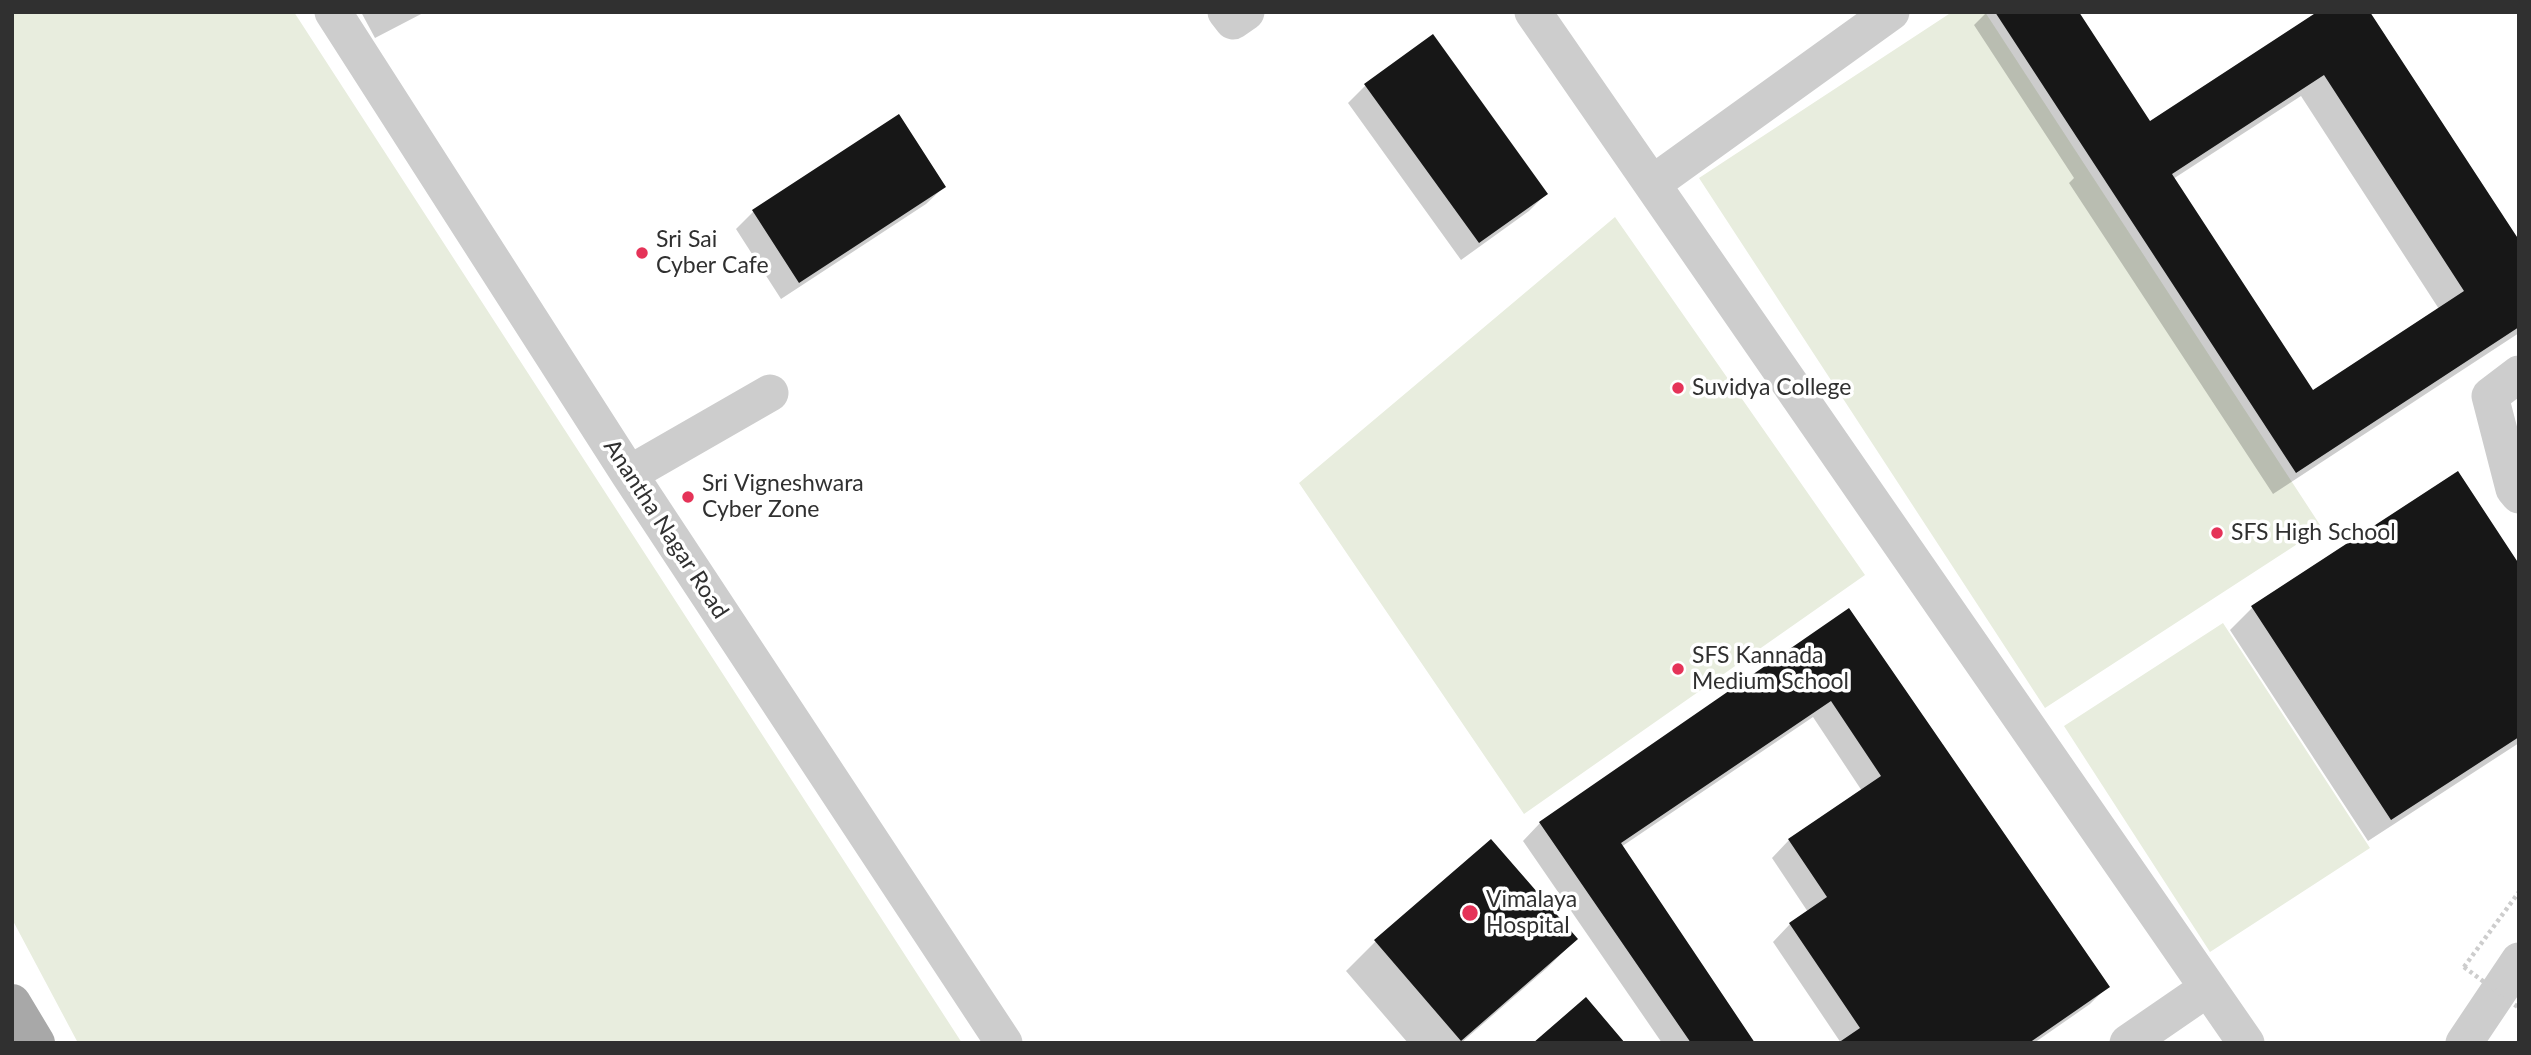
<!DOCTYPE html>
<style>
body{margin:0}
#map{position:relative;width:2531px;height:1055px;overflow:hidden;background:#fff;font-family:Lato,sans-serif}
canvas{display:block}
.frame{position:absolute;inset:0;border:14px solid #303030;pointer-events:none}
</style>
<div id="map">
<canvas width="2531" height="1055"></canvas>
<div class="frame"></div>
</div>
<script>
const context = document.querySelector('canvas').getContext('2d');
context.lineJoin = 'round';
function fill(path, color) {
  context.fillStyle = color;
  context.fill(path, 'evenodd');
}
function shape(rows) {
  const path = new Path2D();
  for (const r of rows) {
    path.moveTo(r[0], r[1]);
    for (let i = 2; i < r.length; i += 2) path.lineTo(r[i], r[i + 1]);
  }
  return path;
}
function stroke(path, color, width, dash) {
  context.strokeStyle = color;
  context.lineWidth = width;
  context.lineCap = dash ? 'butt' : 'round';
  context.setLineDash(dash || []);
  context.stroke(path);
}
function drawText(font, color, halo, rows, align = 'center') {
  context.font = font + ' Lato,sans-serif';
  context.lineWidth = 7;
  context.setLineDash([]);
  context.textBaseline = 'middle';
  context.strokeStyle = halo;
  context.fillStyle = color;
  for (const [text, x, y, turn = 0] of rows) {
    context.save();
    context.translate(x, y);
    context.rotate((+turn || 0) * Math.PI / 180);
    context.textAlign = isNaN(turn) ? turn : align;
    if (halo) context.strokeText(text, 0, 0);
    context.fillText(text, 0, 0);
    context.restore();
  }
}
const green = shape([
 [12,12,294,12,962,1043,78,1043,12,919],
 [1952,12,1985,12,2322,528,2045,708,1699,178],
 [1615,217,1865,575,1524,814,1299,483],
 [2223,623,2370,848,2210,952,2064,726]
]);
const shadow = shape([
 [361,12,425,12,375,38],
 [1987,12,2077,12,2149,123,2320,12,2519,243,2519,333,2273,494,2069,183,2074,178,1974,25],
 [2301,96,2439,309,2312,392,2173,179],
 [1366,85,1546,194,1529,211,1461,260,1348,103],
 [944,187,926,204,781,299,736,229,753,212],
 [2519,568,2519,743,2368,841,2230,630,2253,607],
 [1849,610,2108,986,2090,1004,2034,1043,1841,1043,1773,942,1790,924,1808,912,1772,858,1789,840,1862,791,1813,717,1621,847,1753,1043,1662,1043,1523,841,1540,823],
 [1491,841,1576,939,1547,968,1461,1043,1408,1043,1346,971,1375,942]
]);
const building = shape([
 [1995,12,2079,12,2150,121,2317,12,2370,12,2519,240,2519,327,2296,473],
 [2324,75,2464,291,2313,390,2172,174],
 [1433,34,1548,194,1479,243,1364,84],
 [899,114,946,187,799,283,752,210],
 [2458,471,2519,564,2519,737,2391,820,2251,606],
 [1849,608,2110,987,2029,1043,1838,1043,1860,1028,1789,923,1827,897,1788,839,1881,776,1831,701,1621,843,1755,1043,1691,1043,1539,822],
 [1491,839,1578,939,1461,1041,1374,940],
 [1586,997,1625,1043,1533,1043]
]);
const path = shape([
 [2464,967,2519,892]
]);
const minor = shape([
 [333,12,629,474,1004,1043],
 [1226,12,1233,21,1246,12],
 [1533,12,2246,1043],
 [1652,184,1891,12],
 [2519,374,2490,396,2514,489,2519,495],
 [629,474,770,393],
 [2128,1043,2208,988],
 [2464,1043,2519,961]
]);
const major = shape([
 [12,1003,36,1043]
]);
const pathBridge = shape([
 [2464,967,2519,1008]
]);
const markers = [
 [642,253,7,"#e53358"],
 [1678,388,7,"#e53358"],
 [688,497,7,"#e53358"],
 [2217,533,7,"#e53358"],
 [1678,669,7,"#e53358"],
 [1470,913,9,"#e53358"]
];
const poiNames = [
 ["Sri Sai",656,240],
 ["Cyber Cafe",656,266],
 ["Suvidya College",1692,388],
 ["Sri Vigneshwara",702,484],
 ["Cyber Zone",702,510],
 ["SFS High School",2231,533],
 ["SFS Kannada",1692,656],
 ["Medium School",1692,682],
 ["Vimalaya",1486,900],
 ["Hospital",1486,926]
];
const streetNames = [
 ["Anantha Nagar Road",666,529,57]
];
fill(green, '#e8edde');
fill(shadow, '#0003');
fill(building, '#171717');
stroke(path, '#cdcdcd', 4.5, [3.5, 3.5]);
stroke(minor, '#cdcdcd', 37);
stroke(major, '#a8a8a8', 38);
stroke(pathBridge, '#cdcdcd', 4.5, [3.5, 3.5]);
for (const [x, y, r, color] of markers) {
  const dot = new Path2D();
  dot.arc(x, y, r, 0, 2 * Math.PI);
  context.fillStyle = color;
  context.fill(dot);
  stroke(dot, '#fff', 2.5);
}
drawText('23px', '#303030', '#fff', poiNames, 'left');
drawText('23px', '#303030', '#fff', streetNames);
</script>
